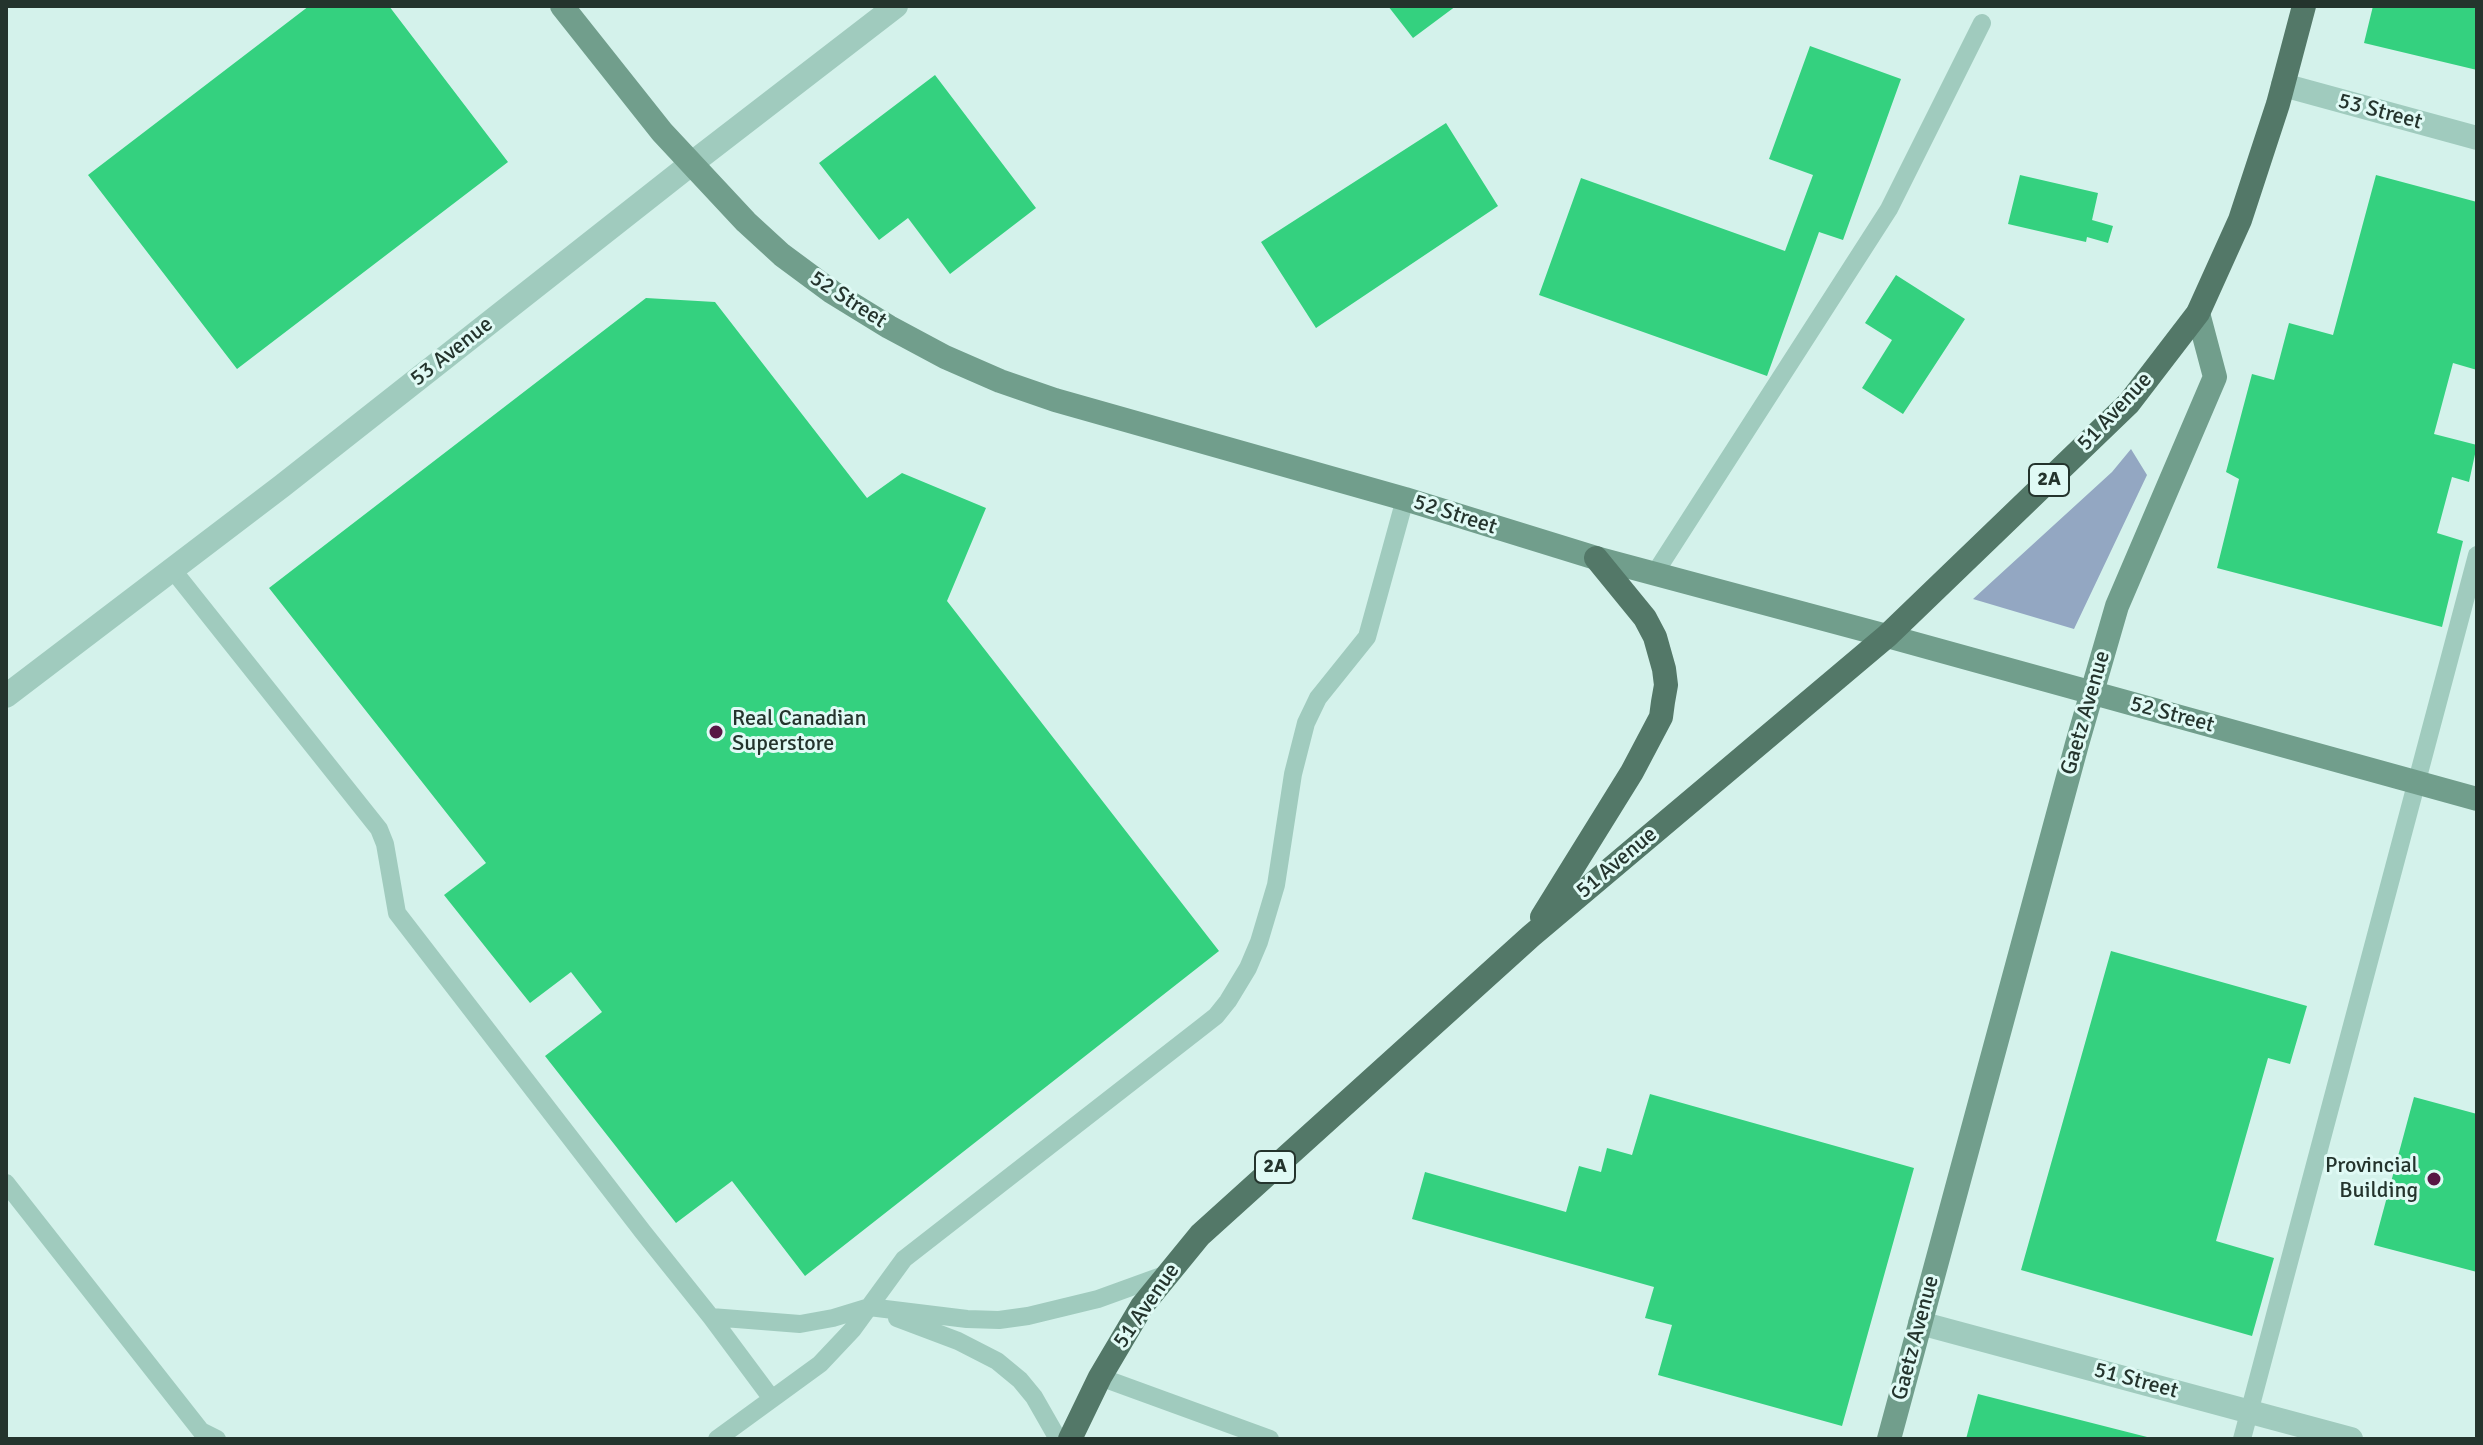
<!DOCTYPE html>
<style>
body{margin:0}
#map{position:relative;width:2483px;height:1445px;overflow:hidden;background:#d4f2eb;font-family:Signika,sans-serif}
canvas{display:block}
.frame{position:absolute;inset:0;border:8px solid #24342d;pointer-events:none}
</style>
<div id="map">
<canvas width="2483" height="1445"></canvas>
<div class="frame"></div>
</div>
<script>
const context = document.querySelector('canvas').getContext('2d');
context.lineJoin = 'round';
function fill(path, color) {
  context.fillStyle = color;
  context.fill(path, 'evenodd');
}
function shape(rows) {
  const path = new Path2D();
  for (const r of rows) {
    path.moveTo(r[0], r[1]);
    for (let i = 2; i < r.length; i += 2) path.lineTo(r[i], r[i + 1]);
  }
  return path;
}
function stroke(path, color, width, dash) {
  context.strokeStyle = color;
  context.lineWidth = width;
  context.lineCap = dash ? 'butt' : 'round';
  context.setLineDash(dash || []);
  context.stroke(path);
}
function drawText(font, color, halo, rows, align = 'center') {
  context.font = font + ' Signika,sans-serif';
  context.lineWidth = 6;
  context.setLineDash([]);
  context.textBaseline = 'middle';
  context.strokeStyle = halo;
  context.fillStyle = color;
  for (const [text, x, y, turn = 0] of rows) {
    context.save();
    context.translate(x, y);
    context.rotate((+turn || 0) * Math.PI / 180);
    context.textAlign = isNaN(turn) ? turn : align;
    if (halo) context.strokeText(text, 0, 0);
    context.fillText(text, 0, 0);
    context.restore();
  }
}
const green = shape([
 [2131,449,2147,475,2074,629,1973,599,2112,472]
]);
const building = shape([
 [309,6,389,6,508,162,237,369,88,175],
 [1388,6,1456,6,1413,38],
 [2373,6,2477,6,2477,70,2364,43],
 [1810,46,1901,79,1843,240,1819,232,1767,376,1539,295,1581,178,1785,251,1813,175,1769,159],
 [935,75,1036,208,950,274,908,218,879,240,819,163],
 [1446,123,1498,206,1316,328,1261,242],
 [2020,175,2098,193,2092,220,2113,226,2108,243,2087,237,2086,242,2008,224],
 [2376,175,2477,202,2477,370,2453,363,2434,434,2477,445,2469,482,2452,477,2437,533,2463,541,2442,627,2217,568,2239,479,2226,472,2252,374,2274,380,2289,323,2333,335],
 [1896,275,1965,319,1903,414,1862,388,1892,340,1865,323],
 [646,298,715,302,867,498,902,473,986,508,947,601,1219,951,805,1276,732,1181,676,1223,545,1056,602,1012,571,972,530,1003,444,895,486,863,269,588],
 [2111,951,2307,1006,2290,1064,2268,1058,2216,1241,2274,1258,2252,1336,2021,1270],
 [1650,1094,1914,1168,1842,1426,1658,1375,1672,1325,1645,1318,1654,1287,1412,1219,1425,1172,1566,1212,1579,1166,1601,1172,1607,1148,1632,1155],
 [2414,1097,2477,1114,2477,1272,2374,1245],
 [1978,1394,2151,1438,2151,1439,1966,1439]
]);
const lane = shape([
 [172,569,379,829,385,844,397,913,643,1232,711,1317,772,1399],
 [1655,573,1889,209,1982,23],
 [6,1183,201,1431,217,1439],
 [711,1317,800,1324,833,1318,869,1307,967,1319,999,1320,1028,1316,1098,1299,1167,1274],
 [897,1318,958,1341,997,1361,1020,1380,1034,1397,1058,1439],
 [1100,1377,1270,1439],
 [717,1439,820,1364,853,1329,904,1259,1202,1027,1216,1016,1228,1001,1248,968,1259,942,1276,885,1293,774,1306,723,1318,698,1367,637,1405,499],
 [2242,1439,2477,555]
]);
const street = shape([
 [2283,85,2477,138],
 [6,696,282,486,691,164,896,6],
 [1920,1323,2351,1439]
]);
const secondary = shape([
 [562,6,662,132,746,222,782,255,832,292,889,327,945,357,1000,381,1055,400,1405,499,1596,558,1887,636,2477,799],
 [1889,1439,2077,744,2117,606,2215,377,2198,313]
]);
const primary = shape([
 [1542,917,1632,772,1661,717,1663,702,1666,685,1664,669,1655,637,1645,618,1596,558],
 [1070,1439,1100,1377,1142,1306,1200,1235,1531,936,1887,636,2129,403,2198,313,2240,220,2278,104,2304,6]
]);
const markers = [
 [716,732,8,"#581644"],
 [2434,1179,8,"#581644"]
];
const shields = [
 [2049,480,40],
 [1275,1167,40]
];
const shieldNames = [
 ["2A",2049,480],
 ["2A",1275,1167]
];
const streetNames = [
 ["53 Street",2380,112,15],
 ["52 Street",848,300,33],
 ["53 Avenue",452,352,-38],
 ["51 Avenue",2115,412,-47],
 ["52 Street",1455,515,18],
 ["Gaetz Avenue",2086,713,-74],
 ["52 Street",2172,715,15],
 ["51 Avenue",1617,863,-40],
 ["51 Avenue",1147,1306,-55],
 ["Gaetz Avenue",1916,1338,-75],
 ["51 Street",2136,1381,15]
];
const poiNames = [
 ["Real Canadian",732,719],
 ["Superstore",732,744],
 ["Provincial",2418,1166,"right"],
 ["Building",2418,1191,"right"]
];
fill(green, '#93a7c2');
fill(building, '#34d17f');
stroke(lane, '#a0cbbe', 18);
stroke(street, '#a0cbbe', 24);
stroke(secondary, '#719e8c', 24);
stroke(primary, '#537868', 24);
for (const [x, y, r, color] of markers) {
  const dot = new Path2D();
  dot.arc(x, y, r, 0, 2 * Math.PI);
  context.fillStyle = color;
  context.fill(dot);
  stroke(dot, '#e0faf5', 3);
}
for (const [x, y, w] of shields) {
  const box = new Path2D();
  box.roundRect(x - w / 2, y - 16, w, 32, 6);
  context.fillStyle = '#e0faf5';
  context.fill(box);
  stroke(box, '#24342d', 2);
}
drawText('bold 20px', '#24342d', null, shieldNames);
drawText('22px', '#24342d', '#e0faf5', streetNames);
drawText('22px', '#24342d', '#e0faf5', poiNames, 'left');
</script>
